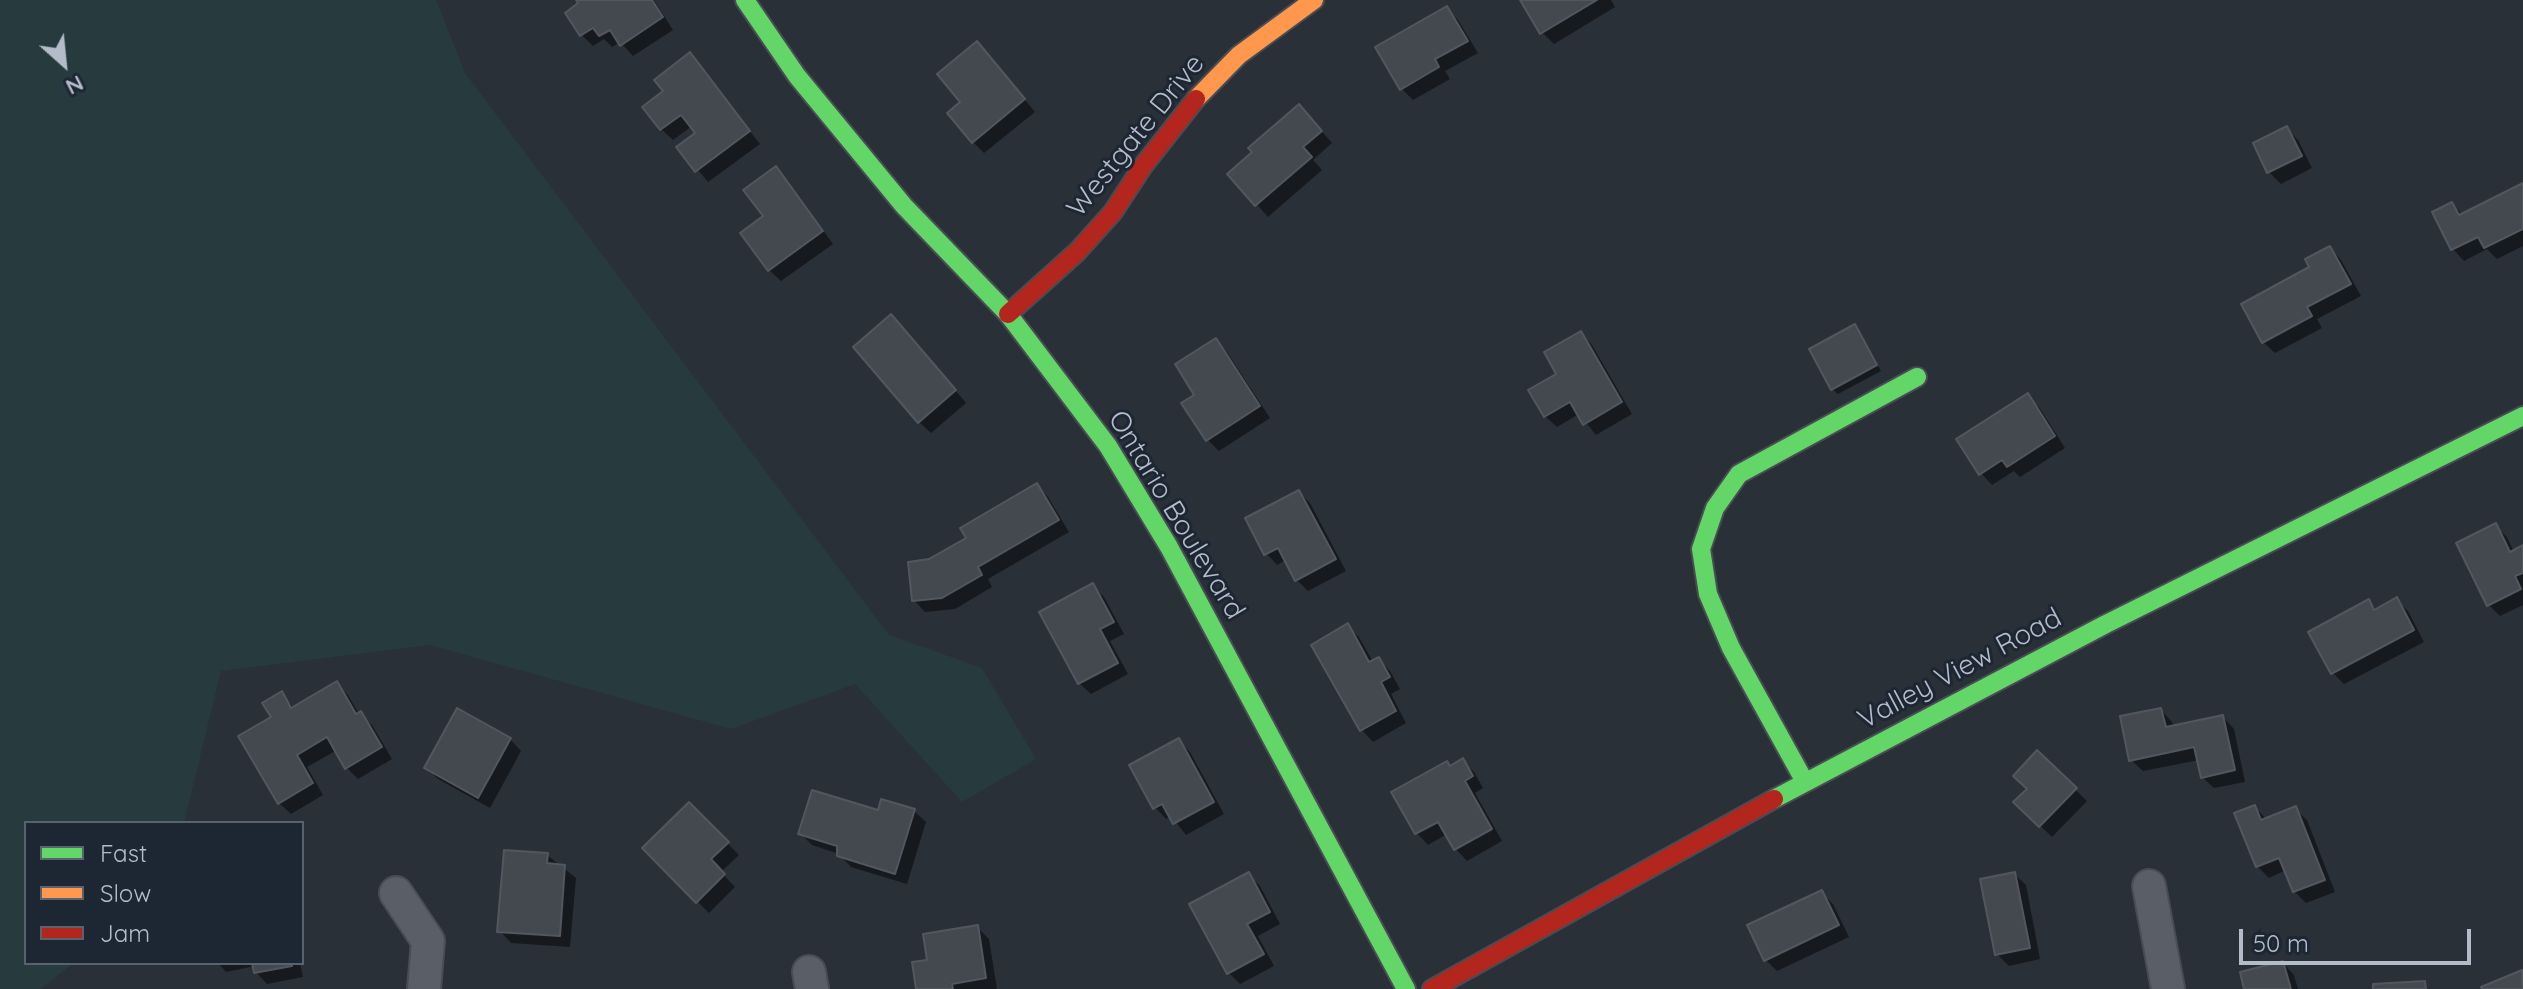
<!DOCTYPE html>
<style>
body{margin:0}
#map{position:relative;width:2523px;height:989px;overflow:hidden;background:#2a3038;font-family:Quicksand,sans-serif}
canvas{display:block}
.legend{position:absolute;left:24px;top:821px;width:280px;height:144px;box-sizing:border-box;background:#1d2633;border:2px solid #59626f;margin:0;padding:10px 14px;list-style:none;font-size:24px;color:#b4bcc9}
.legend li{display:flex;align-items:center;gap:16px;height:40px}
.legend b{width:40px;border:2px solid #59626f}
.north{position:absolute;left:24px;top:24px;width:80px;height:80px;-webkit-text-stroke:6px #1d2633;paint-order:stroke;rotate:153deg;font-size:22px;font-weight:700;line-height:32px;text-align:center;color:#b4bcc9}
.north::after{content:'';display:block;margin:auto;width:28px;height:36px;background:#b4bcc9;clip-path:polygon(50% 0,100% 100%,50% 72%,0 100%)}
.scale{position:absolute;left:2239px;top:929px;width:232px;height:36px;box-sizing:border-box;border:4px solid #b4bcc9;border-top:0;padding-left:10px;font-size:24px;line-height:28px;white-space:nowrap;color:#b4bcc9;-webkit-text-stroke:6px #1d2633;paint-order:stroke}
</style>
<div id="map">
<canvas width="2523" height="989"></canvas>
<ul class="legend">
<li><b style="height:10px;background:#63d668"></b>Fast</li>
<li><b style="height:10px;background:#ff974d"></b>Slow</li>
<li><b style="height:10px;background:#b3261e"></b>Jam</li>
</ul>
<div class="north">N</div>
<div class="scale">50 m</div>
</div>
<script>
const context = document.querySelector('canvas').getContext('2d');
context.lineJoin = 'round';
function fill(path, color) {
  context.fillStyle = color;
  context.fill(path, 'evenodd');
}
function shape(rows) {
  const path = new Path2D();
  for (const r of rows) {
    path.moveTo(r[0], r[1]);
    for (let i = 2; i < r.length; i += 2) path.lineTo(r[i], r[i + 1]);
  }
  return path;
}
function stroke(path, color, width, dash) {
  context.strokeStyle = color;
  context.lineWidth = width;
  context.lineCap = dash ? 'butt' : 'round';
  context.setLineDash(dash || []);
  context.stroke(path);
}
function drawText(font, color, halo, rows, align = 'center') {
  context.font = font + ' Quicksand,sans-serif';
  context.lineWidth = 6;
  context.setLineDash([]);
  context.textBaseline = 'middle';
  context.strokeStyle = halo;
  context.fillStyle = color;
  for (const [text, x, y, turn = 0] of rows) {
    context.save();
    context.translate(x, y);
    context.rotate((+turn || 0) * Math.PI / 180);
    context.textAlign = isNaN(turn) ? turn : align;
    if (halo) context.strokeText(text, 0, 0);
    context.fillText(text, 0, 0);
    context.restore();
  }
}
const green = shape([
 [0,0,436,0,465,73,889,635,982,668,1036,759,962,802,855,684,731,729,430,645,221,671,184,823,26,823,26,963,74,963,40,989,0,989]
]);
const shadow = shape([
 [578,0,654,0,673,30,633,56,620,42,612,47,604,39,593,46,582,35,581,4],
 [1522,0,1611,0,1615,7,1554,44,1542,32],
 [1447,8,1458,20,1478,53,1445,71,1450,79,1413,100,1402,89],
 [690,55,760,144,708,182,679,147,697,133,692,126,673,140,661,129,665,91],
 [988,55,1035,112,984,153,973,142],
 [1310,118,1332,143,1313,160,1322,170,1268,217,1230,174],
 [2287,129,2298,140,2312,168,2281,184,2269,172,2255,144],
 [776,169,787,180,833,244,781,281,769,270,766,217],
 [2523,185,2523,246,2497,259,2487,249,2464,261,2453,249,2435,213,2452,204,2463,215],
 [2330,248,2341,260,2361,296,2317,319,2322,328,2275,353,2263,342,2312,268],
 [1854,327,1881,371,1838,394,1832,389],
 [903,328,966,403,931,433,919,422],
 [1581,333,1592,345,1632,414,1596,435,1579,414,1557,427,1545,416,1559,375],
 [1215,340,1227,352,1270,418,1219,451,1208,440,1197,395],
 [2028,396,2039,407,2065,448,2020,477,2014,471,1992,485,1981,473],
 [1037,485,1048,497,1069,532,988,579,992,587,955,609,925,612,914,600,968,539],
 [1299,492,1310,503,1346,571,1308,591,1296,579,1286,560,1277,565,1266,553],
 [2495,526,2507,537,2514,552,2523,548,2523,605,2500,616,2489,605],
 [1092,586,1104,597,1124,634,1110,641,1128,674,1091,694,1079,683],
 [2396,600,2408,611,2424,642,2344,684,2333,673,2368,602,2377,610],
 [1347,626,1359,637,1373,662,1379,659,1390,671,1400,689,1391,694,1406,723,1373,742,1362,730,1314,645],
 [336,683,348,695,359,714,372,725,392,759,358,779,347,768,337,750,307,767,323,795,291,814,279,803,274,718,281,694,294,708],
 [2161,710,2172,722,2174,728,2223,717,2234,729,2245,782,2214,788,2202,777,2199,760,2143,771,2131,760],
 [510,739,521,751,490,808,438,779,426,768],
 [1178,740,1190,752,1224,814,1186,835,1171,816,1166,819,1155,807],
 [2037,753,2087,801,2052,837,2016,802,2029,789],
 [1463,761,1474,772,1483,788,1475,793,1502,841,1467,861,1456,849,1447,834,1428,845,1417,833,1394,793],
 [689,804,739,855,721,872,735,887,709,913,644,848],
 [2255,807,2267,820,2295,809,2307,820,2335,892,2306,903,2294,891,2286,870,2269,878,2257,866],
 [914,811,926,822,907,884,851,867,839,854,812,845,801,834,879,812],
 [547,855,576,878,570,947,511,943,500,931],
 [2014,874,2026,885,2040,959,2009,966,1997,954],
 [1248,875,1260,886,1280,924,1258,936,1274,966,1240,984,1228,972],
 [1822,893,1833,904,1849,937,1777,971,1766,960],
 [977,927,989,939,997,989,918,989,930,962],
 [218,963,300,963,303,977,267,984,256,972,255,966,226,972],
 [2283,963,2294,975,2298,989,2246,989]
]);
const building = shape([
 [576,0,652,0,663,17,620,46,610,30,599,36,593,28,580,36,565,13,578,3,576,0],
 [1520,0,1597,0,1540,34,1520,0],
 [1447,6,1468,41,1435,59,1439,67,1400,90,1375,47,1447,6],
 [977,41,1025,99,972,143,947,113,960,102,937,74,977,41],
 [690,52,750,131,695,172,676,147,695,133,681,115,660,130,642,107,663,91,654,80,690,52],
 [1299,104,1322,131,1303,147,1312,157,1255,206,1227,174,1252,152,1248,148,1299,104],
 [2287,126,2302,156,2267,173,2253,143,2287,126],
 [776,166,823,231,768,271,740,233,763,216,743,190,776,166],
 [2523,183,2523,229,2484,248,2478,237,2451,250,2432,212,2452,202,2459,215,2523,183],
 [2330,246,2351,284,2307,307,2312,316,2262,343,2241,304,2309,267,2305,259,2330,246],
 [891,314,956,390,918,423,853,347,891,314],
 [1855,324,1877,365,1831,390,1809,349,1855,324],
 [1581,331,1622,402,1583,425,1570,402,1544,417,1528,390,1556,374,1544,352,1581,331],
 [1216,338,1260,406,1206,441,1181,403,1194,395,1175,364,1216,338],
 [2028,393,2055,436,2007,467,2002,460,1979,475,1956,439,2028,393],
 [1037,483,1059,520,978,567,982,575,942,598,912,601,908,562,929,559,966,538,960,528,1037,483],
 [1299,490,1336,559,1295,581,1278,548,1264,555,1245,518,1299,490],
 [2496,523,2510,552,2523,545,2523,573,2515,576,2521,589,2487,606,2456,543,2496,523],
 [1093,583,1114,622,1100,629,1118,663,1078,684,1039,612,1093,583],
 [2397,597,2414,630,2331,674,2308,632,2369,599,2374,610,2397,597],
 [1348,623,1369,662,1379,657,1390,677,1381,682,1396,711,1360,731,1311,645,1348,623],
 [337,681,356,714,361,711,382,747,345,769,327,737,297,755,313,783,278,804,238,736,271,717,262,703,282,691,291,708,337,681],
 [457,708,511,738,478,798,424,768,457,708],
 [2161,708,2166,727,2223,715,2235,770,2201,778,2194,747,2129,761,2120,716,2161,708],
 [1179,738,1214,802,1173,824,1162,804,1153,809,1129,765,1179,738],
 [2037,750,2077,788,2039,827,2013,802,2027,789,2013,776,2037,750],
 [1463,758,1473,776,1465,781,1492,829,1454,850,1438,822,1415,834,1391,792,1447,761,1450,766,1463,758],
 [812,790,878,810,881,799,915,809,895,874,837,856,837,846,798,834,812,790],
 [689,802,729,842,711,859,725,874,696,903,642,848,689,802],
 [2255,805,2261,820,2296,806,2325,880,2293,892,2279,858,2256,867,2234,813,2255,805],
 [504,850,548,853,547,863,565,865,560,936,497,932,504,850],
 [1249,872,1270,912,1247,924,1264,954,1227,974,1189,904,1249,872],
 [2015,872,2030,948,1995,955,1980,879,2015,872],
 [1822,890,1839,925,1764,961,1747,925,1822,890],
 [978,925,986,978,952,984,953,989,916,989,912,962,927,960,923,934,978,925],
 [2283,961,2291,989,2244,989,2240,972,2283,961],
 [252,963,292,963,292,966,254,973,252,963],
 [2522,970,2523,989,2482,989,2481,987,2522,970],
 [2425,981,2426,989,2373,989,2373,984,2425,981]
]);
const street = shape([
 [2149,886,2168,989],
 [396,893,428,941,424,989],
 [809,972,812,989]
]);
const fast = shape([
 [745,0,797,76,904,206,1008,314,1108,446,1169,547,1406,989],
 [1805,782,1731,648,1708,594,1701,549,1715,508,1739,474,1917,377],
 [1774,799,2106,624,2523,416]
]);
const slow = shape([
 [1196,99,1239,55,1314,0]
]);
const jam = shape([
 [1008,314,1077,252,1113,212,1143,166,1196,99],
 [1432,989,1774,799]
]);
const streetNames = [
 ["Westgate Drive",1136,136,-51],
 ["Ontario Boulevard",1176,515,59],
 ["Valley View Road",1960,669,-28]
];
fill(green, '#273a3e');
fill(shadow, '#0007');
fill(building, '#444950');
stroke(building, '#52575f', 2);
stroke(street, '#484c53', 36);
stroke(fast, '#484c53', 22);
stroke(slow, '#484c53', 22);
stroke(jam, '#484c53', 22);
stroke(street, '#5a5e66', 32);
stroke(fast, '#63d668', 18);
stroke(slow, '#ff974d', 18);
stroke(jam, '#b3261e', 18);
drawText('28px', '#b4bcc9', '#1d2633', streetNames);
</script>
